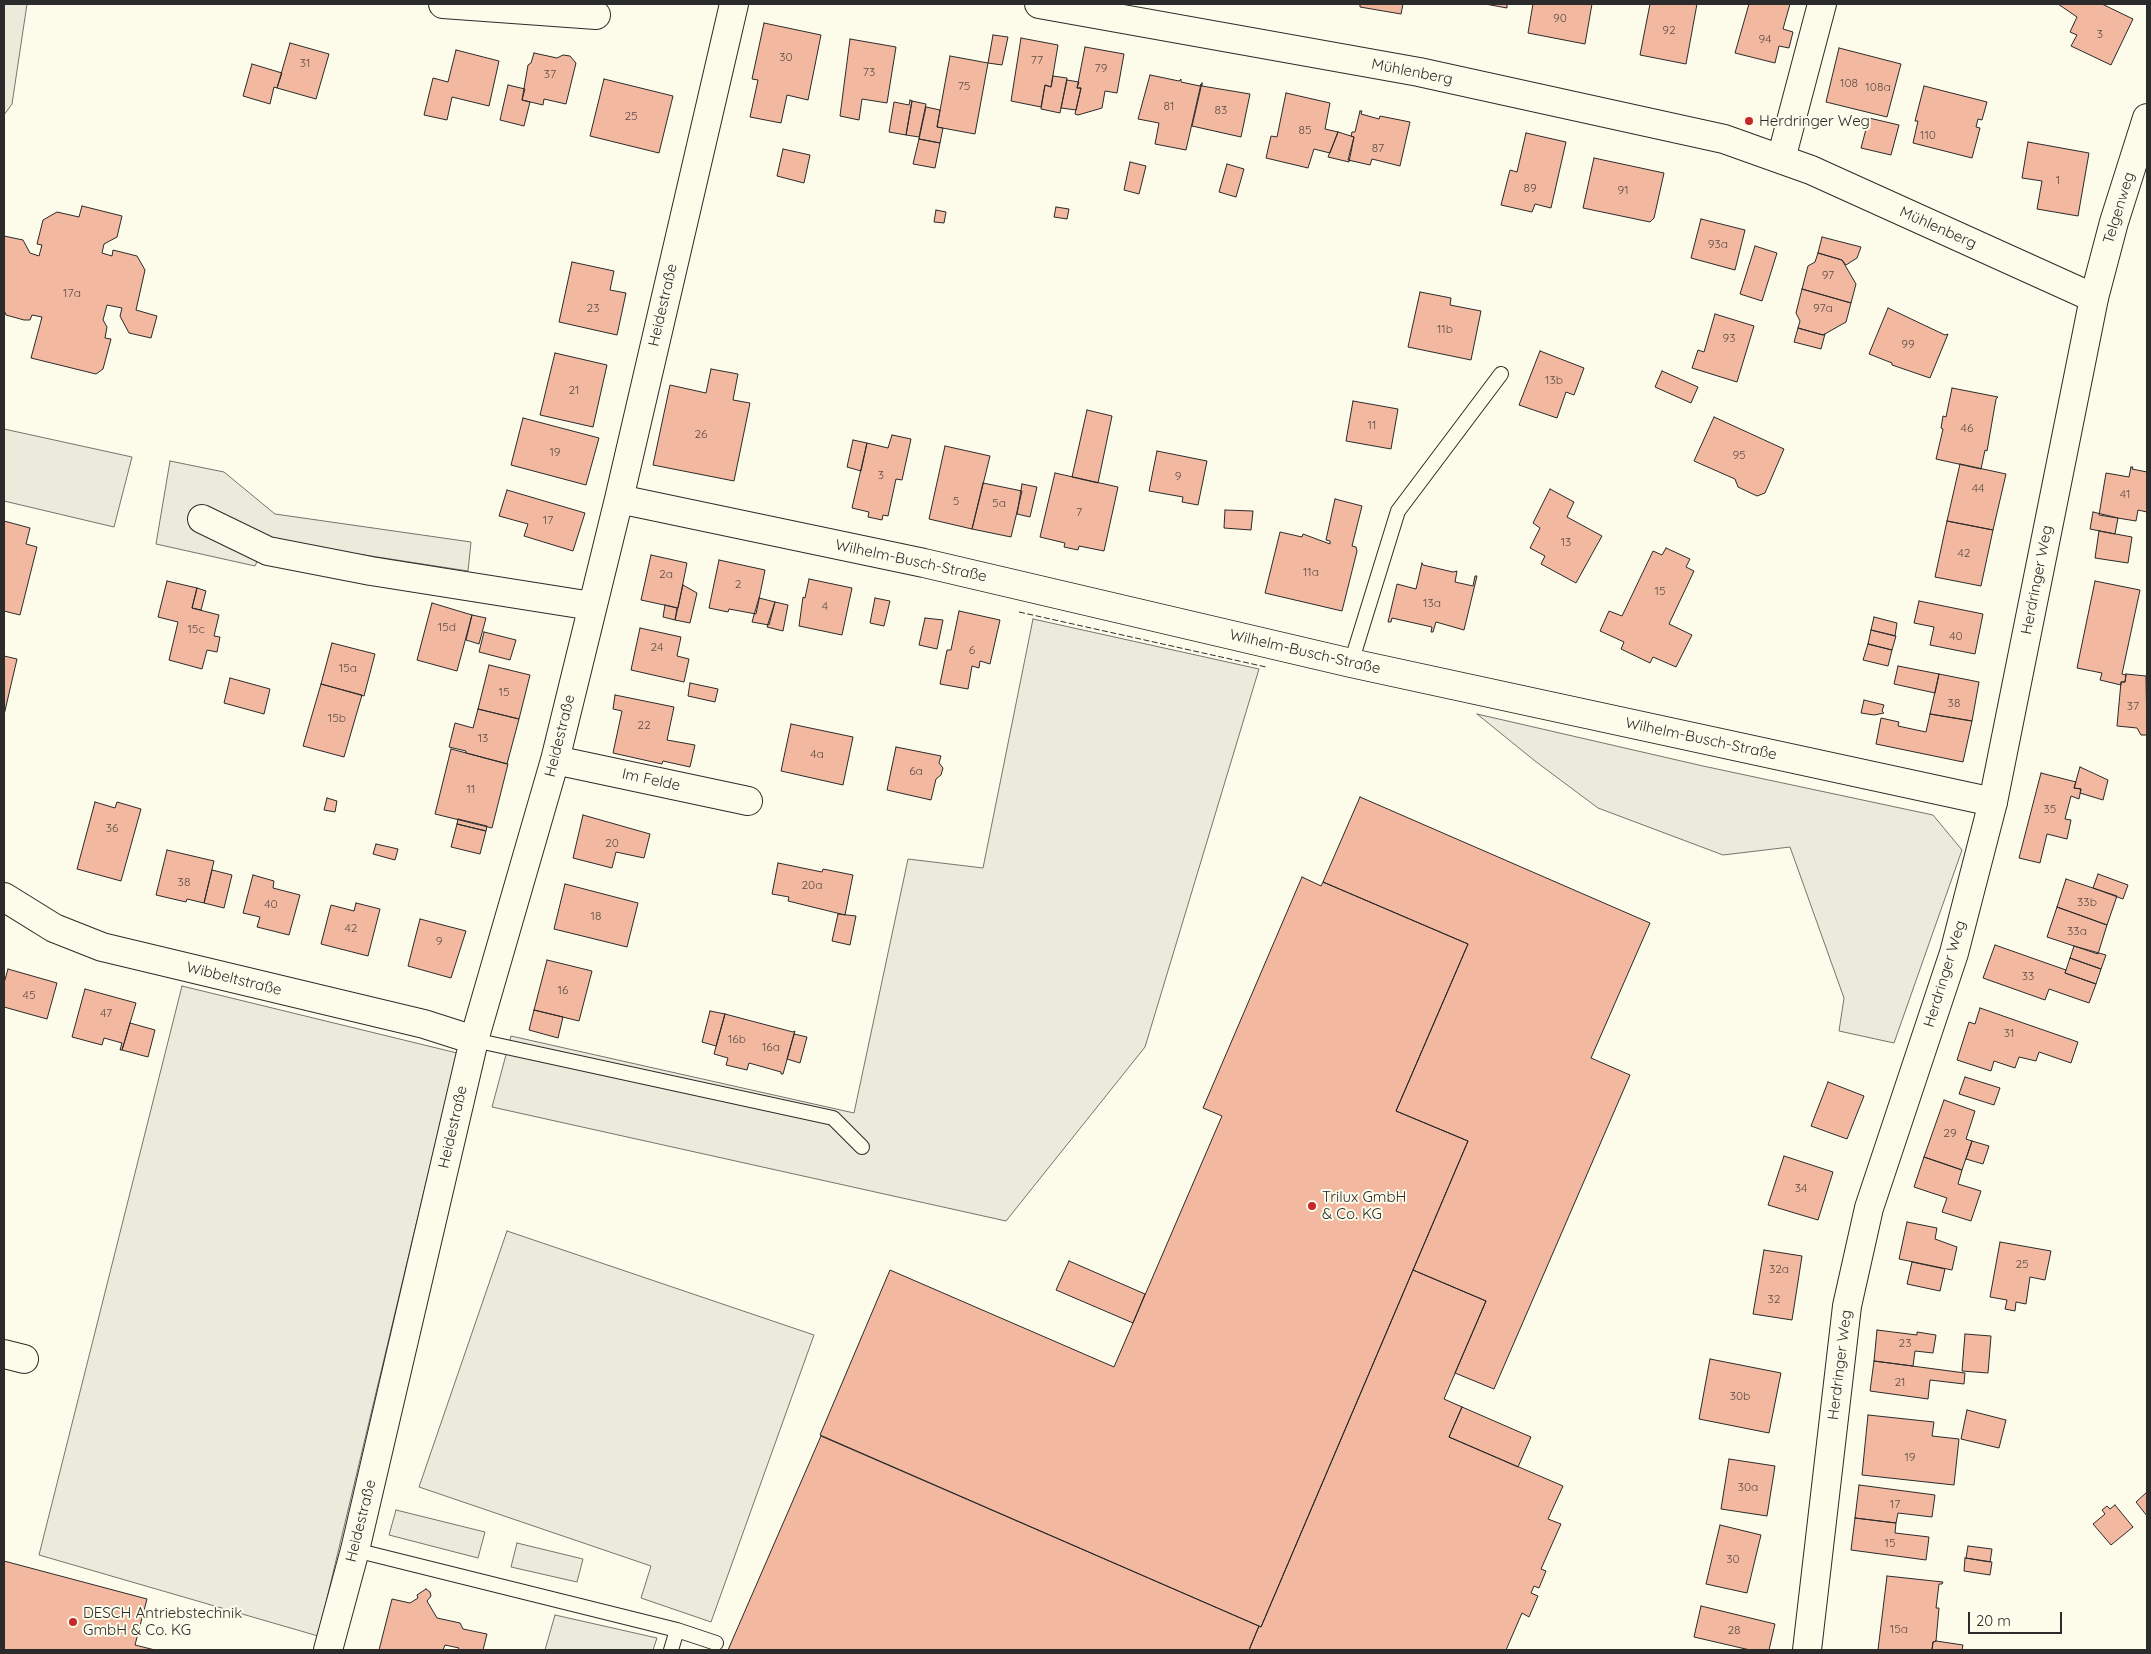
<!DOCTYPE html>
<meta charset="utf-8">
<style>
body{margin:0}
#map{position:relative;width:2151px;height:1654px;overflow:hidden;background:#fdfbea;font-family:Quicksand,sans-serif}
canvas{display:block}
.frame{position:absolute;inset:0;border:5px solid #2b2b2b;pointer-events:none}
.scale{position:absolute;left:1968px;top:1612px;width:94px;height:22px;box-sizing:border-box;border:2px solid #2b2b2b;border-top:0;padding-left:6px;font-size:15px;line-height:18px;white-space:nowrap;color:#2b2b2b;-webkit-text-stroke:4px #fdfbea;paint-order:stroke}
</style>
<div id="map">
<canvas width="2151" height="1654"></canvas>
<div class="frame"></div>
<div class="scale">20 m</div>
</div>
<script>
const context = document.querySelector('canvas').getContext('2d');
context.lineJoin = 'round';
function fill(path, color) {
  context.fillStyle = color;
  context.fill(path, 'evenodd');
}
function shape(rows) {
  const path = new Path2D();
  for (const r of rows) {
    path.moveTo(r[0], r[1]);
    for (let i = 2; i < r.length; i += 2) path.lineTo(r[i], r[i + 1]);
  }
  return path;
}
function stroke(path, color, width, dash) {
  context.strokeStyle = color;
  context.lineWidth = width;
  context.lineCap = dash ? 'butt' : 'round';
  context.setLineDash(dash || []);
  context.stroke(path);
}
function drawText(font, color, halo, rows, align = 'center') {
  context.font = font + ' Quicksand,sans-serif';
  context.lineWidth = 4;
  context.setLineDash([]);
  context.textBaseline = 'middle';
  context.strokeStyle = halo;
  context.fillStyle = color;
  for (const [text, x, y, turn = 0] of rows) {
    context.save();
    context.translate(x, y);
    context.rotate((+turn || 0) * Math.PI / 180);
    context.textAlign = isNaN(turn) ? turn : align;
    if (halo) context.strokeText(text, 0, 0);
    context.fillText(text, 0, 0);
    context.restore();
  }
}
const green = shape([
 [4,4,27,4,12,104,4,115,4,4],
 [1477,714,1703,766,1933,815,1962,850,1894,1043,1839,1031,1844,998,1790,847,1723,855,1598,808,1535,761,1477,714],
 [182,986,457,1053,318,1636,39,1555,182,986]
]);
const parking = shape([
 [4,429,132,457,114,527,4,501,4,429],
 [170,461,224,472,275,514,471,542,468,571,267,540,255,566,156,544,170,461],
 [1033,619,1259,669,1145,1047,1006,1221,492,1107,511,1036,854,1113,908,859,983,868,1033,619],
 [507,1231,814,1335,711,1622,641,1598,651,1566,419,1487,507,1231],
 [396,1510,485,1532,478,1558,389,1535,396,1510],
 [517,1543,583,1559,577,1582,511,1567,517,1543],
 [555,1615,657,1638,653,1650,545,1650,555,1615]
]);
const building = shape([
 [1360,4,1403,4,1401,14,1360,7,1360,4],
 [1485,4,1507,4,1507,8,1485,4],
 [1533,4,1592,4,1585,44,1528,33,1533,4],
 [1650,4,1697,4,1686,64,1640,55,1650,4],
 [1749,4,1790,4,1783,29,1793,32,1789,48,1779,46,1775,63,1735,53,1749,4],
 [2058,4,2102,4,2133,19,2111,65,2071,46,2077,35,2070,32,2077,17,2058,4],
 [764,23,821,35,808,100,787,95,781,123,750,117,758,80,752,79,764,23],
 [993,35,1008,37,1002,65,988,63,993,35],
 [1021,38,1058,45,1051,87,1045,85,1041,107,1011,101,1021,38],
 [850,39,896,47,887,103,862,99,859,120,840,116,850,39],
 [290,43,329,54,316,99,277,88,290,43],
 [1085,47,1124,54,1117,93,1105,91,1102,108,1078,115,1075,114,1081,88,1077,88,1085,47],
 [1839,48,1901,64,1887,117,1826,102,1839,48],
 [456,50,499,61,489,106,452,97,447,120,424,115,433,78,448,82,456,50],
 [534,53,557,58,563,55,570,56,576,63,566,104,544,99,543,105,522,100,528,65,531,63,534,53],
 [950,56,988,63,975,134,937,127,950,56],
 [252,64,282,73,277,88,274,87,270,104,243,96,252,64],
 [1150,75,1179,81,1181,79,1181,82,1200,86,1201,84,1186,150,1155,144,1159,123,1138,119,1150,75],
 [1053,76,1067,78,1060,113,1041,109,1045,85,1051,87,1053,76],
 [604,79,673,96,659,153,590,136,604,79],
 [1067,80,1079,82,1077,88,1081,88,1076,110,1061,108,1067,80],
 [1202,83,1202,86,1250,94,1241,137,1192,126,1202,83],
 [508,85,525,89,522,100,530,102,524,126,500,120,508,85],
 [1924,86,1987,102,1982,120,1978,119,1976,127,1980,128,1972,158,1913,143,1918,121,1915,121,1924,86],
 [1286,93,1330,103,1325,129,1338,132,1330,153,1314,149,1308,168,1266,158,1271,136,1277,137,1286,93],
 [910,100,912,101,906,135,889,132,894,102,909,105,910,100],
 [912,101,926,104,919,137,906,135,912,101],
 [926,107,940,110,937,127,943,128,940,143,919,139,926,107],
 [1360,111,1362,111,1361,114,1379,119,1380,116,1410,122,1400,166,1372,159,1370,165,1348,160,1354,137,1351,136,1352,132,1355,132,1360,111],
 [1869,118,1899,125,1891,155,1861,148,1869,118],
 [1338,132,1354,137,1349,162,1328,157,1338,132],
 [1526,133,1566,142,1551,208,1535,204,1532,212,1501,205,1510,170,1517,172,1526,133],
 [919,139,940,143,935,168,913,164,919,139],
 [2028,142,2089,153,2078,216,2037,209,2042,181,2022,178,2028,142],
 [783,149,810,155,804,183,777,176,783,149],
 [1594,158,1664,173,1654,218,1650,222,1583,208,1594,158],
 [1130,162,1146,166,1139,194,1124,190,1130,162],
 [1227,164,1244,169,1236,197,1219,192,1227,164],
 [82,206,122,216,117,237,104,244,102,253,112,256,113,250,137,256,145,270,136,310,157,316,151,338,129,333,120,316,122,308,107,305,103,320,107,327,105,338,111,339,103,369,96,374,31,358,42,317,32,315,30,320,24,320,6,315,4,310,4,236,23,240,30,253,39,256,42,245,37,244,43,220,57,212,79,217,82,206],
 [1056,207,1069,209,1067,219,1054,217,1056,207],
 [936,210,946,212,944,223,934,222,936,210],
 [1701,219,1745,230,1735,270,1691,258,1701,219],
 [1822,237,1861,247,1857,258,1846,265,1842,260,1818,253,1822,237],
 [1755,246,1777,253,1762,301,1740,294,1755,246],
 [1818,253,1842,260,1856,284,1851,303,1802,289,1808,266,1815,262,1818,253],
 [572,262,614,271,610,290,626,293,617,335,559,322,572,262],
 [1802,289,1851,303,1846,322,1823,335,1798,328,1800,321,1796,313,1802,289],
 [1420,292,1451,298,1450,305,1481,311,1471,360,1408,347,1420,292],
 [1888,308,1945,335,1948,334,1930,378,1892,365,1892,363,1869,354,1888,308],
 [1715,314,1754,326,1737,382,1692,368,1698,350,1704,352,1715,314],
 [1798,328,1823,335,1825,334,1821,349,1794,342,1798,328],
 [1540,351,1584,368,1574,395,1566,392,1557,418,1519,405,1540,351],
 [555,353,607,365,593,427,540,415,555,353],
 [711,369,738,374,733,400,750,403,734,481,653,465,670,385,706,393,711,369],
 [1662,371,1698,387,1691,403,1655,387,1662,371],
 [1952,388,1998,397,1996,399,1987,451,1985,450,1981,469,1936,459,1943,429,1941,428,1943,416,1946,417,1952,388],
 [1353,401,1398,409,1391,449,1346,441,1353,401],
 [1087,410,1112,416,1098,483,1072,477,1087,410],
 [1714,417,1784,449,1765,493,1757,496,1738,487,1735,479,1694,461,1714,417],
 [523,418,599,438,586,485,511,465,523,418],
 [892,435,911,439,902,480,896,479,888,516,883,515,882,520,868,517,869,512,852,508,867,443,888,448,892,435],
 [853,440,867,443,861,471,847,467,853,440],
 [945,446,990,456,972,529,929,519,945,446],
 [1157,451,1207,461,1198,505,1182,502,1183,497,1149,491,1157,451],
 [1960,464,2006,474,1993,530,1947,521,1960,464],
 [2131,467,2133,467,2132,469,2147,472,2147,512,2138,510,2136,521,2099,515,2106,473,2129,477,2131,467],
 [1055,473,1118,487,1104,551,1079,546,1078,550,1064,547,1065,543,1040,537,1055,473],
 [983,483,1022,491,1011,537,972,529,983,483],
 [1022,484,1037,487,1030,517,1017,514,1022,484],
 [1550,489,1574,502,1567,517,1602,536,1576,583,1541,564,1545,556,1530,548,1540,528,1533,523,1550,489],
 [507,490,585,513,573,551,524,536,528,524,499,516,507,490],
 [1335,499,1362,506,1352,546,1356,547,1357,551,1342,611,1265,593,1280,532,1302,537,1303,534,1330,544,1330,541,1326,540,1335,499],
 [1225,510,1253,511,1251,530,1224,528,1225,510],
 [2093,512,2118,518,2115,534,2090,529,2093,512],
 [4,521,30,528,26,544,37,547,20,615,4,611,4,521],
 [1947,521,1993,530,1981,586,1935,577,1947,521],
 [2099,531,2132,537,2128,563,2095,558,2099,531],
 [1666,548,1690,559,1686,567,1694,571,1669,624,1692,635,1676,667,1653,657,1650,663,1621,649,1624,642,1600,631,1609,611,1622,616,1653,551,1662,555,1666,548],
 [651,555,687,563,678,608,641,600,651,555],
 [719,560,765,570,756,614,729,609,728,612,709,608,719,560],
 [1422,563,1423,565,1453,572,1457,571,1455,582,1473,586,1475,576,1477,576,1464,630,1436,622,1433,632,1431,632,1432,627,1392,618,1391,622,1388,622,1397,584,1416,589,1422,563],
 [809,579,852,588,842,635,799,626,803,597,805,598,809,579],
 [167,581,197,588,192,608,219,615,214,636,220,637,217,652,207,650,202,669,169,660,178,622,158,617,167,581],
 [2095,581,2140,590,2122,674,2126,675,2125,682,2121,682,2121,685,2100,680,2102,673,2077,668,2095,581],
 [683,585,697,593,690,623,675,620,683,585],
 [197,588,206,591,201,610,192,608,197,588],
 [759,598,775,602,769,625,752,622,759,598],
 [875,598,890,601,884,626,870,623,875,598],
 [1919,601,1983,614,1975,654,1930,645,1934,627,1914,623,1919,601],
 [775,602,788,605,783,631,767,627,775,602],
 [432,603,472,615,457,671,417,660,432,603],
 [665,605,677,608,675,620,663,617,665,605],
 [959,611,1000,620,990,664,980,661,979,668,972,666,968,689,940,684,947,650,951,650,959,611],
 [472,615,486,618,479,644,466,640,472,615],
 [1874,617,1897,623,1895,636,1871,630,1874,617],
 [925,618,943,620,937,649,919,645,925,618],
 [640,628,681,637,677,656,689,659,684,682,631,670,640,628],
 [1871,630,1896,636,1892,650,1868,644,1871,630],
 [484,632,516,640,510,660,479,652,484,632],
 [332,643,375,654,364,696,321,684,332,643],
 [1868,644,1892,650,1888,666,1863,660,1868,644],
 [4,656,17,659,4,715,4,656],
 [489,665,530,675,519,719,478,709,489,665],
 [1898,666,1939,674,1935,693,1894,684,1898,666],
 [1939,674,1979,682,1972,721,1930,714,1939,674],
 [2126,674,2146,676,2147,735,2141,735,2137,728,2117,726,2121,682,2125,682,2126,674],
 [230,678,270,689,264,714,224,703,230,678],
 [690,683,718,689,715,702,688,696,690,683],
 [321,684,362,695,344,757,303,746,321,684],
 [615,695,674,707,667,740,695,745,690,767,663,761,662,764,613,753,622,711,613,709,615,695],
 [1864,700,1884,705,1882,711,1884,713,1874,715,1861,713,1864,700],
 [478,709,519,719,507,764,466,753,466,751,449,747,455,723,473,728,478,709],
 [1930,714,1972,721,1963,762,1876,744,1881,718,1899,722,1898,726,1926,732,1930,714],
 [791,724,853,737,843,785,781,771,791,724],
 [896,747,941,756,939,763,943,768,941,775,936,779,931,800,887,790,896,747],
 [451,749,508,764,492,828,435,814,451,749],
 [2080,767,2108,780,2103,800,2080,793,2081,789,2074,788,2080,767],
 [2041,773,2076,782,2074,788,2081,789,2079,799,2071,796,2065,819,2071,820,2067,839,2047,834,2040,863,2019,858,2041,773],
 [1360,797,1650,923,1591,1058,1630,1075,1494,1389,1455,1373,1486,1301,1413,1270,1468,1141,1396,1111,1468,944,1323,882,1360,797],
 [327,798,337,801,335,812,324,810,327,798],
 [95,802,115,808,117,802,141,809,121,881,77,869,95,802],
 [583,815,650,834,644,858,616,852,612,868,573,858,583,815],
 [458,819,487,826,486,831,457,824,458,819],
 [457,824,486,831,480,854,451,847,457,824],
 [376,844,398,849,395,860,373,854,376,844],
 [167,850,214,861,204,903,187,899,186,902,156,895,167,850],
 [778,863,822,872,823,869,853,875,845,915,788,901,789,897,772,894,778,863],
 [212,870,232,875,224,908,204,903,212,870],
 [2098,874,2128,885,2123,899,2093,888,2098,874],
 [253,875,274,881,273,888,300,895,289,935,257,927,260,917,243,913,253,875],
 [1302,877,1321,886,1323,882,1468,944,1396,1111,1468,1141,1261,1627,820,1435,890,1270,1114,1367,1222,1116,1203,1108,1302,877],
 [2066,879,2117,896,2107,925,2057,907,2066,879],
 [565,884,638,903,627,947,554,929,565,884],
 [356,903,380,909,368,956,321,944,331,905,354,911,356,903],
 [2057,907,2107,925,2098,954,2047,937,2057,907],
 [838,914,856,916,850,945,832,941,838,914],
 [420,919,466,931,451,978,408,966,420,919],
 [1995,945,2066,970,2065,973,2096,984,2089,1003,2049,989,2045,1000,1983,978,1995,945],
 [2074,946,2106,955,2101,969,2070,958,2074,946],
 [2070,958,2101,969,2096,984,2065,973,2070,958],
 [547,960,592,971,579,1021,534,1010,547,960],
 [8,969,57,983,47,1019,4,1007,4,983,8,969],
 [85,989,136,1003,122,1050,120,1050,122,1043,104,1038,102,1045,72,1037,85,989],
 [1980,1008,2078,1042,2071,1063,2039,1052,2036,1061,2019,1057,2015,1068,1994,1061,1991,1071,1957,1060,1969,1022,1975,1024,1980,1008],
 [534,1010,563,1017,558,1038,529,1030,534,1010],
 [710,1011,725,1014,716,1046,702,1042,710,1011],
 [725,1014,793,1032,795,1031,783,1074,781,1074,781,1072,749,1063,747,1070,726,1065,728,1058,714,1054,725,1014],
 [130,1023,155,1030,148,1057,122,1050,130,1023],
 [794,1034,807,1037,800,1063,787,1059,794,1034],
 [1965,1077,2000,1088,1994,1105,1959,1094,1965,1077],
 [1828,1082,1864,1096,1847,1139,1811,1126,1828,1082],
 [1944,1100,1975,1111,1966,1139,1972,1141,1962,1170,1924,1157,1944,1100],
 [1972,1141,1989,1146,1983,1164,1966,1159,1972,1141],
 [1784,1156,1833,1172,1818,1220,1768,1205,1784,1156],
 [1924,1157,1962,1170,1958,1184,1981,1191,1971,1221,1942,1212,1947,1198,1914,1187,1924,1157],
 [1907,1222,1937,1228,1935,1239,1957,1247,1952,1270,1899,1259,1907,1222],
 [2000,1242,2051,1251,2045,1280,2030,1277,2026,1304,2016,1302,2015,1311,2005,1309,2007,1300,1990,1297,2000,1242],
 [1764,1250,1802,1256,1792,1320,1753,1314,1764,1250],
 [1069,1261,1145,1294,1133,1323,1056,1290,1069,1261],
 [1912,1262,1945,1269,1940,1291,1907,1284,1912,1262],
 [1413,1270,1486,1301,1444,1399,1462,1407,1449,1437,1563,1486,1548,1519,1561,1524,1541,1569,1546,1571,1539,1588,1534,1586,1531,1593,1538,1596,1529,1617,1522,1613,1506,1650,1249,1650,1259,1626,1261,1627,1413,1270],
 [1877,1330,1917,1335,1917,1332,1936,1335,1933,1353,1915,1351,1913,1366,1874,1361,1877,1330],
 [1965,1334,1991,1336,1988,1373,1962,1371,1965,1334],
 [1710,1359,1781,1373,1769,1433,1699,1419,1710,1359],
 [1874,1361,1965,1373,1964,1384,1930,1380,1928,1399,1870,1391,1874,1361],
 [1462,1407,1531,1437,1518,1467,1449,1437,1462,1407],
 [1967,1410,2006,1420,1999,1448,1961,1439,1967,1410],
 [1868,1415,1934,1422,1932,1436,1959,1439,1954,1485,1862,1475,1868,1415],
 [821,1436,1259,1626,1249,1650,728,1650,821,1436],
 [1729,1459,1775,1466,1767,1516,1721,1509,1729,1459],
 [1859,1485,1935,1495,1932,1517,1898,1513,1896,1523,1855,1518,1859,1485],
 [2147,1492,2147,1516,2136,1502,2147,1492],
 [2115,1505,2133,1527,2111,1545,2093,1524,2105,1514,2102,1510,2107,1506,2110,1509,2115,1505],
 [1855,1518,1896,1523,1895,1533,1929,1537,1926,1560,1851,1550,1855,1518],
 [1720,1525,1761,1535,1747,1593,1706,1584,1720,1525],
 [1968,1546,1992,1549,1990,1562,1966,1558,1968,1546],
 [1965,1558,1992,1562,1990,1575,1964,1571,1965,1558],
 [4,1561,147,1599,135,1645,155,1650,4,1650,4,1561],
 [1887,1576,1943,1582,1942,1584,1939,1584,1936,1608,1939,1608,1936,1641,1933,1642,1932,1650,1878,1650,1887,1576],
 [426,1589,430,1592,431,1596,427,1601,437,1618,460,1623,463,1629,487,1634,483,1650,458,1650,459,1648,445,1645,443,1650,379,1650,392,1599,410,1603,418,1598,417,1595,426,1589],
 [1701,1606,1775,1624,1769,1650,1750,1650,1694,1637,1701,1606],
 [1936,1641,1963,1645,1962,1650,1932,1650,1933,1642,1936,1641]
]);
const service = shape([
 [1351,663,1398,511,1501,374],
 [474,1040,833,1118,862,1147],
 [355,1550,677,1630,716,1643],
 [671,1650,677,1630]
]);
const minor = shape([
 [443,4,596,15],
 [1039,4,1419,72,1724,139,1811,170,2094,298],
 [1781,159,1822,4],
 [619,499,924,563,1351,663,1993,802],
 [202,519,268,551,371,571,592,606],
 [555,760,748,801],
 [4,897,54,928,102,947,424,1024,474,1040],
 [4,1354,24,1359],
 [328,1650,355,1550,474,1040,555,760,619,499,734,4]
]);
const secondary = shape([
 [1807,1650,1847,1306,1869,1208,1954,953,1993,802,2094,298,2114,222,2147,118]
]);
const fence = shape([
 [1019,612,1266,667]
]);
const markers = [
 [1749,121,5,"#c62828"],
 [1312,1206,5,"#c62828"],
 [73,1622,5,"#c62828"]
];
const numberNames = [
 ["90",1560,18],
 ["92",1669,30],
 ["3",2100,34],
 ["94",1765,39],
 ["30",786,57],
 ["77",1037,60],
 ["31",305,63],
 ["79",1101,68],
 ["73",869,72],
 ["37",550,74],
 ["108",1849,83],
 ["75",964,86],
 ["108a",1878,87],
 ["81",1169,106],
 ["83",1221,110],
 ["25",631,116],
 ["85",1305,130],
 ["110",1928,135],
 ["87",1378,148],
 ["1",2058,180],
 ["89",1530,188],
 ["91",1623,190],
 ["93a",1718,244],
 ["97",1828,275],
 ["17a",72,293],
 ["23",593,308],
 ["97a",1823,308],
 ["11b",1445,329],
 ["93",1729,338],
 ["99",1908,344],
 ["13b",1554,380],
 ["21",574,390],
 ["11",1372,425],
 ["46",1967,428],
 ["26",701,434],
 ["19",555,452],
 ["95",1739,455],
 ["3",881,475],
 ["9",1178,476],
 ["44",1978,488],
 ["41",2125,494],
 ["5",956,501],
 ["5a",999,503],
 ["7",1079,512],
 ["17",548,520],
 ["13",1566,542],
 ["42",1964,553],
 ["11a",1311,572],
 ["2a",666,574],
 ["2",738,584],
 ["15",1660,591],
 ["13a",1432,603],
 ["4",825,606],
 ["15d",447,627],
 ["15c",196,629],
 ["40",1956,636],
 ["24",657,647],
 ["6",972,650],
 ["15a",348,668],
 ["15",504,692],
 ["38",1954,703],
 ["37",2133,706],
 ["15b",337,718],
 ["22",644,725],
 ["13",483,738],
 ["4a",817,754],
 ["6a",916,771],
 ["11",471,789],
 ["35",2050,809],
 ["36",112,828],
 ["20",612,843],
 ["38",184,882],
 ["20a",812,885],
 ["33b",2087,902],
 ["40",271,904],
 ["18",596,916],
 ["42",351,928],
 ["33a",2077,931],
 ["9",439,941],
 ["33",2028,976],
 ["16",563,990],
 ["45",29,995],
 ["47",106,1013],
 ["31",2009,1033],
 ["16b",737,1039],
 ["16a",771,1047],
 ["29",1950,1133],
 ["34",1801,1188],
 ["25",2022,1264],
 ["32a",1779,1269],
 ["32",1774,1299],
 ["23",1905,1343],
 ["21",1900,1382],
 ["30b",1740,1396],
 ["19",1910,1457],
 ["30a",1748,1487],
 ["17",1895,1504],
 ["15",1890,1543],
 ["30",1733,1559],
 ["15a",1899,1629],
 ["28",1734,1630]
];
const streetNames = [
 ["Mühlenberg",1412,72,11],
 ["Telgenweg",2119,208,-73],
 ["Mühlenberg",1938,228,24],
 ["Heidestraße",663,305,-77],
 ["Wilhelm-Busch-Straße",911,561,12],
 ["Herdringer Weg",2037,580,-79],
 ["Wilhelm-Busch-Straße",1305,652,13],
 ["Heidestraße",560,736,-76],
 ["Wilhelm-Busch-Straße",1701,739,12],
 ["Im Felde",651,780,12],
 ["Herdringer Weg",1945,974,-73],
 ["Wibbeltstraße",234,979,14],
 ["Heidestraße",453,1127,-77],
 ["Herdringer Weg",1840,1365,-83],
 ["Heidestraße",361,1521,-76]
];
const poiNames = [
 ["Herdringer Weg",1759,121],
 ["Trilux GmbH",1322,1197],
 ["& Co. KG",1322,1214],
 ["DESCH Antriebstechnik",83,1613],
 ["GmbH & Co. KG",83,1630]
];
fill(green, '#ecebdb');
stroke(green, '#74746e', 1);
fill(parking, '#eceadb');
stroke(parking, '#74746e', 1);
fill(building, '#f2b8a0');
stroke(building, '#2b2b2b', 1);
stroke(service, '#2b2b2b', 16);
stroke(minor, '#2b2b2b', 30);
stroke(secondary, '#2b2b2b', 30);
stroke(service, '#fdfbea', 14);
stroke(minor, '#fdfbea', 28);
stroke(secondary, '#fdfbea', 28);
stroke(fence, '#2b2b2b', 1, [6, 2.5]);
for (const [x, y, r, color] of markers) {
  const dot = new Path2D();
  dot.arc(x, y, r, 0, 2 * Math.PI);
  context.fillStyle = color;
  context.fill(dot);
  stroke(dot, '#fdfbea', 2);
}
drawText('12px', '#5d4e48', null, numberNames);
drawText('15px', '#2b2b2b', '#fdfbea', streetNames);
drawText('15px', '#2b2b2b', '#fdfbea', poiNames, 'left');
</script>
